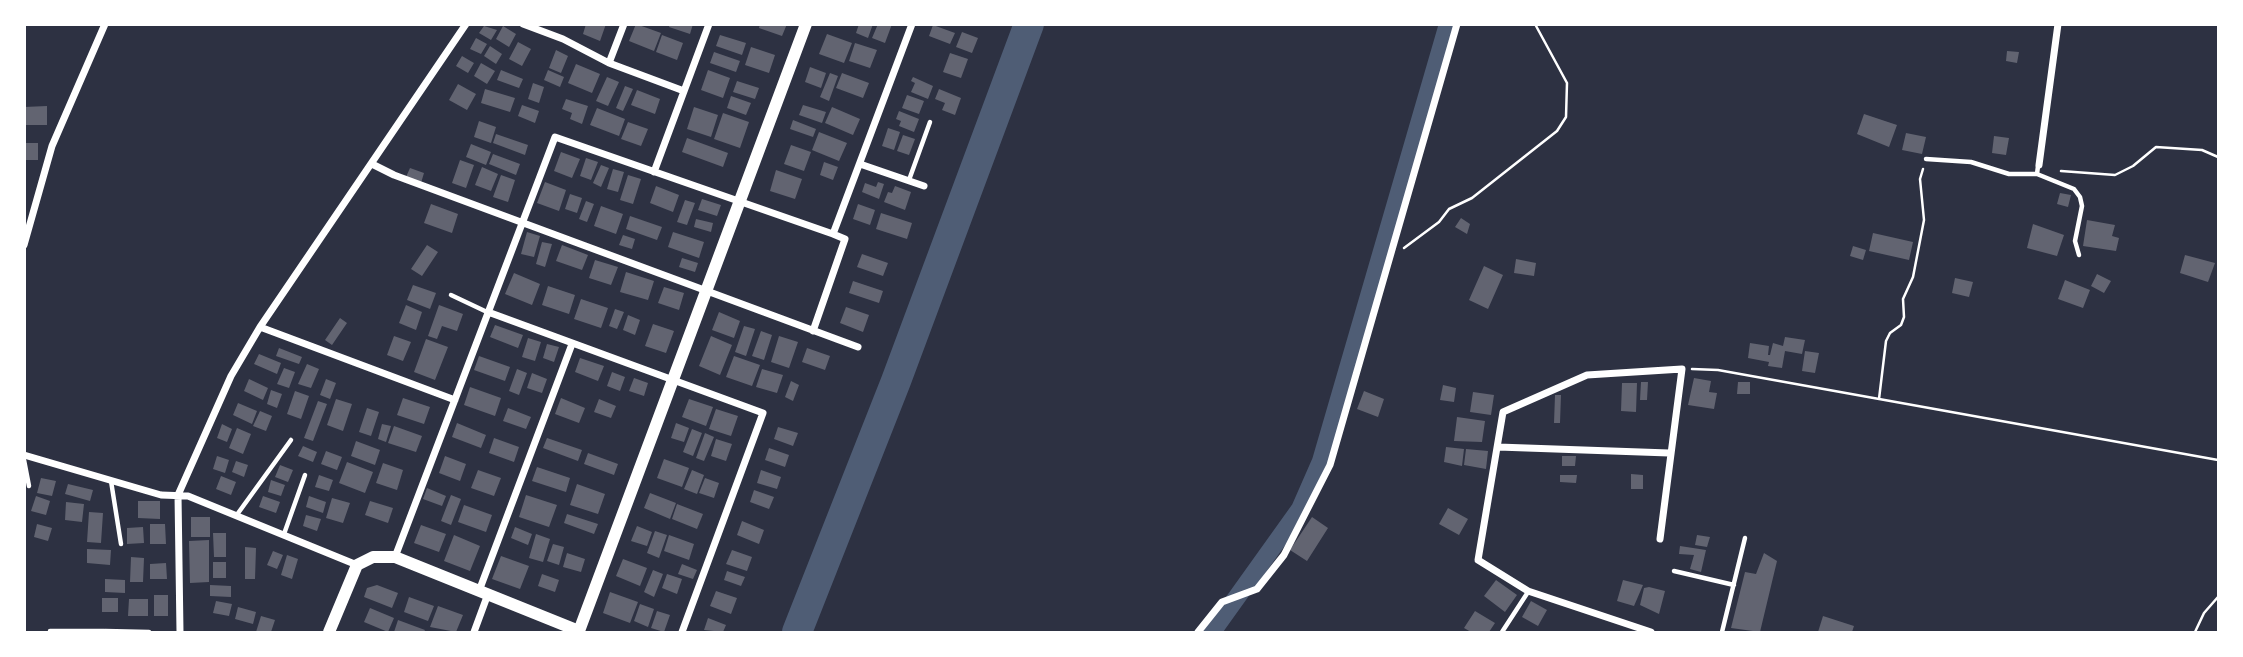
<!DOCTYPE html>
<style>
body{margin:0}
#map{position:relative;width:2243px;height:657px;overflow:hidden;background:#2d3142;font-family:"PT Sans",sans-serif}
canvas{display:block}
.frame{position:absolute;inset:0;border:26px solid #fff;pointer-events:none}
</style>
<div id="map">
<canvas width="2243" height="657"></canvas>
<div class="frame"></div>
</div>
<script>
const context = document.querySelector('canvas').getContext('2d');
context.lineJoin = 'round';
function shape(rows) {
  const path = new Path2D();
  for (const r of rows) {
    path.moveTo(r[0], r[1]);
    for (let i = 2; i < r.length; i += 2) path.lineTo(r[i], r[i + 1]);
  }
  return path;
}
function stroke(path, color, width, dash) {
  context.strokeStyle = color;
  context.lineWidth = width;
  context.lineCap = dash ? 'butt' : 'round';
  context.setLineDash(dash || []);
  context.stroke(path);
}
function fill(path, color) {
  context.fillStyle = color;
  context.fill(path, 'evenodd');
}
const canal = shape([
 [1212,632,1300,509,1321,461,1448,24]
]);
const river = shape([
 [797,632,896,381,1029,24]
]);
const building = shape([
 [586,24,606,24,600,41,583,34],
 [636,24,661,33,654,51,629,41],
 [670,24,693,24,690,34,669,27],
 [760,24,787,24,782,36,759,28],
 [859,24,873,24,868,38,856,33],
 [878,24,892,24,885,43,872,38],
 [933,25,955,33,950,44,929,36],
 [484,26,497,30,491,40,479,33],
 [503,26,516,34,509,47,496,39],
 [962,32,978,38,972,53,956,47],
 [827,34,852,43,844,63,819,54],
 [662,35,683,43,677,60,656,52],
 [720,35,746,43,742,55,716,46],
 [476,38,487,44,481,54,470,49],
 [518,42,531,49,522,66,509,59],
 [855,43,877,50,870,68,849,61],
 [490,46,502,54,496,64,484,56],
 [751,47,775,55,769,73,745,65],
 [556,50,568,56,561,73,549,68],
 [2007,51,2019,52,2017,63,2006,61],
 [714,52,740,61,736,72,710,63],
 [950,53,968,59,961,78,943,72],
 [462,56,474,63,468,73,456,66],
 [481,63,495,71,487,84,474,76],
 [576,64,600,74,592,93,568,83],
 [810,67,826,73,821,88,805,82],
 [501,70,523,79,519,88,497,80],
 [548,70,564,77,560,87,544,80],
 [708,70,730,78,723,98,701,90],
 [830,73,838,76,829,101,820,97],
 [842,73,869,83,863,98,836,88],
 [607,77,619,82,608,106,596,101],
 [913,77,933,86,928,99,911,92,915,83,911,81],
 [737,81,759,88,755,99,733,92],
 [533,83,544,87,539,103,528,99],
 [458,84,476,94,467,110,449,100],
 [625,86,633,89,623,111,616,108],
 [485,89,515,98,510,112,481,103],
 [939,89,961,98,955,115,942,110,945,103,935,99],
 [637,90,660,99,655,114,631,105],
 [907,95,924,101,919,114,902,108],
 [731,96,751,103,746,115,727,108],
 [566,99,588,106,582,124,570,119,572,113,562,109],
 [522,105,539,111,535,123,518,116],
 [803,105,826,112,822,123,799,115],
 [47,106,47,125,24,125,24,107],
 [694,107,718,115,711,137,687,129],
 [832,107,860,119,853,135,825,123],
 [597,108,625,119,619,136,590,125],
 [899,111,919,119,914,132,899,126,901,121,896,119],
 [723,113,749,122,740,148,714,139],
 [1864,114,1897,125,1889,147,1857,134],
 [793,120,816,129,813,137,790,129],
 [479,121,496,127,491,143,474,137],
 [628,122,648,129,641,146,621,139],
 [888,128,900,132,894,150,882,146],
 [819,132,847,143,839,161,812,150],
 [1906,133,1926,137,1922,154,1902,150],
 [496,134,528,145,525,155,493,143],
 [903,135,915,139,909,155,897,151],
 [1994,136,2009,138,2006,155,1992,153],
 [687,138,728,153,723,167,682,152],
 [24,143,38,143,38,160,24,160],
 [471,144,491,152,486,165,466,157],
 [791,145,811,152,804,171,784,164],
 [561,152,580,159,572,178,554,171],
 [493,154,520,164,516,175,489,164],
 [586,158,598,162,591,180,580,176],
 [460,160,474,165,466,188,452,183],
 [824,162,838,167,833,180,820,175],
 [601,165,609,168,601,187,593,183],
 [482,167,498,174,491,191,475,185],
 [410,168,424,173,421,183,406,177],
 [613,169,624,172,618,192,607,189],
 [776,170,802,179,795,199,770,191],
 [501,175,515,180,508,202,493,197],
 [628,175,641,179,633,204,620,200],
 [545,182,566,190,559,211,537,203],
 [878,182,884,184,879,199,862,192,865,183,876,187],
 [656,186,679,195,673,212,650,203],
 [895,186,911,192,905,210,884,202,888,192,892,193],
 [2060,193,2071,195,2068,207,2057,204],
 [570,194,582,198,577,213,565,209],
 [702,199,721,205,717,216,698,210],
 [685,200,695,203,687,225,677,222],
 [586,201,594,204,587,222,579,219],
 [431,204,458,214,452,233,424,223],
 [858,204,875,210,870,225,853,219],
 [601,206,623,214,616,234,594,226],
 [881,213,912,223,907,239,876,229],
 [630,216,662,227,657,240,626,229],
 [1461,218,1470,224,1467,234,1455,227],
 [696,219,713,223,711,232,694,227],
 [2087,220,2115,225,2112,236,2119,238,2116,251,2083,246],
 [2033,224,2064,235,2057,256,2027,248],
 [527,232,540,236,534,257,521,254],
 [673,232,704,242,699,258,668,247],
 [1873,233,1913,242,1909,260,1869,251],
 [623,235,635,239,632,249,619,245],
 [542,242,552,244,545,267,536,264],
 [427,245,438,252,422,276,411,269],
 [562,245,588,255,582,270,556,261],
 [1853,246,1866,250,1863,260,1850,256],
 [862,254,888,263,883,276,857,267],
 [2185,255,2215,263,2208,282,2180,273],
 [682,258,698,263,695,272,679,267],
 [1516,259,1536,263,1534,276,1514,273],
 [595,260,618,267,611,285,589,278],
 [1484,266,1503,275,1488,309,1469,300],
 [626,272,654,281,648,300,620,292],
 [514,273,540,284,532,305,505,294],
 [2097,274,2111,281,2104,293,2091,286],
 [1955,278,1973,282,1969,297,1952,293],
 [2065,280,2090,290,2083,308,2058,299],
 [853,281,883,291,879,303,849,293],
 [413,285,436,293,430,309,407,300],
 [548,286,575,295,569,314,542,305],
 [664,287,684,293,679,310,658,303],
 [581,299,608,308,601,328,574,319],
 [406,305,422,312,416,330,399,323],
 [439,305,463,314,457,331,442,326,437,339,428,336],
 [846,307,869,315,863,332,840,323],
 [615,309,624,312,617,329,609,326],
 [719,312,740,321,734,338,712,330],
 [628,315,640,320,635,335,623,330],
 [340,318,347,323,332,345,325,340],
 [653,324,674,331,666,353,645,346],
 [495,325,523,335,518,348,490,337],
 [744,326,755,329,746,356,735,352],
 [761,331,772,335,764,360,752,356],
 [394,336,411,342,403,361,387,355],
 [711,336,732,345,720,375,699,366],
 [779,336,798,342,789,368,771,362],
 [1785,337,1805,340,1802,354,1785,351,1782,368,1768,366,1769,362,1748,358,1750,343,1769,346,1768,355,1770,355,1773,343,1783,346],
 [528,338,541,342,535,361,522,357],
 [426,339,448,347,435,380,414,372],
 [547,344,559,347,554,362,543,358],
 [279,348,302,357,299,364,276,356],
 [807,348,830,356,825,370,802,362],
 [1805,351,1819,353,1815,373,1802,371],
 [259,354,281,363,277,374,254,364],
 [479,356,510,367,505,381,474,370],
 [734,356,760,365,752,386,726,377],
 [580,358,604,366,598,381,575,372],
 [307,364,319,369,311,388,298,384],
 [284,368,295,372,289,388,277,384],
 [517,369,527,373,519,395,509,391],
 [762,369,783,375,777,393,756,387],
 [612,372,625,377,620,391,607,386],
 [532,373,547,379,542,393,527,388],
 [634,378,648,383,644,396,629,391],
 [1694,378,1711,381,1709,392,1717,393,1714,409,1688,405],
 [249,379,268,388,263,400,244,391],
 [326,379,336,383,330,399,320,395],
 [791,381,799,385,793,401,785,397],
 [1641,382,1648,382,1647,400,1640,400],
 [1738,382,1750,382,1750,394,1737,394],
 [1622,383,1637,383,1636,412,1621,411],
 [1443,385,1456,388,1454,402,1440,400],
 [470,387,501,398,495,416,464,405],
 [271,390,282,394,277,408,267,404],
 [295,391,309,396,301,419,287,414],
 [1364,391,1384,399,1378,417,1357,409],
 [1473,392,1494,395,1491,415,1470,412],
 [1555,395,1561,395,1560,423,1554,423],
 [403,398,430,407,424,424,397,415],
 [561,398,585,408,579,423,555,414],
 [336,399,352,404,343,431,327,425],
 [599,399,616,406,611,418,594,412],
 [689,399,713,407,706,426,682,417],
 [318,401,327,404,313,441,304,438],
 [238,403,257,411,252,424,233,415],
 [367,408,379,412,371,436,359,432],
 [508,408,531,417,526,429,503,421],
 [716,409,738,416,731,436,709,429],
 [260,411,272,416,266,431,253,426],
 [1457,417,1485,421,1482,442,1454,441],
 [457,423,486,435,481,448,452,437],
 [676,423,689,428,684,442,671,438],
 [222,424,232,429,227,442,217,438],
 [382,424,391,426,386,442,378,439],
 [394,426,422,436,416,452,388,443],
 [778,427,798,433,793,446,774,439],
 [237,428,251,434,243,454,229,448],
 [692,429,702,433,693,456,683,452],
 [705,433,714,437,704,461,696,458],
 [494,438,519,447,514,462,489,453],
 [547,438,582,450,578,461,543,448],
 [716,439,732,444,726,461,711,456],
 [356,441,380,450,375,465,351,456],
 [303,446,317,452,313,462,298,456],
 [1446,447,1464,449,1462,466,1444,462],
 [769,448,789,455,785,467,765,460],
 [1466,449,1488,451,1486,469,1464,465],
 [326,451,342,457,337,470,321,464],
 [588,453,618,464,614,475,584,464],
 [217,456,229,460,225,473,213,469],
 [445,456,466,464,460,481,439,473],
 [1562,456,1576,456,1575,466,1562,466],
 [664,459,689,468,682,487,657,478],
 [236,461,248,465,244,477,232,472],
 [347,462,373,472,365,493,339,483],
 [383,463,403,470,397,490,376,483],
 [280,465,293,470,288,482,275,477],
 [537,467,570,478,566,492,532,481],
 [478,470,501,478,494,496,471,488],
 [692,470,704,475,697,494,684,489],
 [761,470,781,477,777,489,757,483],
 [1631,474,1643,475,1643,489,1631,489],
 [319,475,333,480,329,491,315,487],
 [1560,475,1577,475,1576,483,1560,482],
 [221,476,236,482,231,495,216,489],
 [41,478,56,481,52,496,37,493],
 [705,478,719,483,714,498,699,493],
 [271,480,285,485,281,496,268,492],
 [68,484,93,490,90,501,65,494],
 [577,484,605,494,598,514,570,505],
 [427,488,446,496,442,506,423,499],
 [754,490,774,497,769,509,750,502],
 [650,493,676,503,670,519,644,508],
 [451,495,461,499,451,525,441,521],
 [526,495,557,505,549,527,519,517],
 [36,496,50,501,46,515,31,511],
 [263,496,280,502,276,513,259,507],
 [309,496,326,502,323,513,306,507],
 [332,498,350,503,343,523,326,518],
 [138,501,160,501,160,519,138,518],
 [370,501,393,508,388,523,365,515],
 [66,502,84,504,82,522,65,520],
 [677,504,703,514,697,529,672,519],
 [464,505,492,515,486,532,458,522],
 [1448,508,1468,519,1459,535,1439,524],
 [89,512,103,513,101,543,87,542],
 [567,514,598,524,594,534,564,523],
 [306,515,321,519,317,531,303,526],
 [191,517,210,517,210,537,191,537],
 [1312,517,1328,528,1307,561,1290,550],
 [742,521,764,530,759,544,737,535],
 [37,524,52,528,48,541,34,537],
 [150,524,165,524,166,544,150,544],
 [421,525,446,534,439,552,414,543],
 [637,526,652,532,647,546,631,541],
 [143,527,144,543,127,544,127,528],
 [515,527,532,534,528,545,511,538],
 [655,531,667,535,659,558,647,553],
 [213,533,226,533,226,557,214,557],
 [536,534,550,539,543,562,529,558],
 [454,535,480,546,470,571,444,561],
 [669,535,694,544,689,560,664,551],
 [1697,535,1710,537,1707,547,1695,545],
 [209,540,209,582,190,583,189,541],
 [553,544,564,547,559,565,547,561],
 [1680,546,1706,550,1701,572,1690,569,1694,555,1679,554],
 [245,547,256,548,255,579,245,579],
 [87,549,111,550,110,565,87,563],
 [732,550,752,557,747,571,726,564],
 [273,551,283,555,277,569,267,565],
 [567,553,585,559,581,572,563,567],
 [1764,553,1777,561,1760,632,1731,628,1745,572,1756,574],
 [287,555,298,559,292,579,281,575],
 [501,556,529,566,520,589,492,579],
 [131,557,144,558,143,582,130,582],
 [623,559,647,568,640,586,616,576],
 [213,562,226,562,226,578,213,578],
 [166,563,167,579,150,579,150,564],
 [682,564,697,570,693,579,678,574],
 [653,570,663,574,654,597,644,592],
 [727,571,745,577,741,586,724,580],
 [542,574,559,580,555,592,538,586],
 [667,574,682,579,677,594,662,588],
 [105,579,125,580,125,593,105,592],
 [1496,580,1517,595,1505,612,1484,596],
 [1623,580,1643,585,1634,606,1617,601],
 [210,585,231,586,231,597,210,596],
 [377,585,398,593,392,608,364,597,367,588],
 [1649,587,1665,591,1659,614,1640,605,1644,588],
 [716,591,737,598,731,614,710,606],
 [610,592,638,602,630,623,603,613],
 [154,595,168,595,168,616,154,616],
 [409,597,434,606,428,621,404,612],
 [102,598,118,598,118,612,102,612],
 [129,599,148,599,148,616,128,616],
 [216,601,232,604,229,616,213,613],
 [1531,601,1547,610,1538,626,1522,617],
 [640,604,654,609,648,627,634,621],
 [438,606,463,615,456,632,430,627],
 [238,607,256,612,253,624,235,619],
 [370,608,394,618,388,632,364,622],
 [657,611,670,615,664,632,651,628],
 [1475,611,1495,623,1489,632,1471,632,1464,628],
 [261,616,275,620,271,632,256,632],
 [1823,616,1854,626,1852,632,1818,632],
 [708,618,726,625,723,632,704,630],
 [398,620,425,630,424,632,394,632]
]);
const path = shape([
 [2061,171,2115,175,2133,166,2156,147,2202,150,2218,157],
 [1404,248,1439,222,1449,209,1472,198,1557,131,1566,117,1567,83,1535,24],
 [1692,369,1718,370,2218,460],
 [1879,399,1886,341,1890,333,1901,325,1904,317,1903,299,1913,277,1924,220,1920,179,1923,169],
 [2195,632,2204,613,2218,597]
]);
const service = shape([
 [1926,159,1971,162,2009,174,2037,174,2038,166],
 [2037,174,2074,189,2080,197,2082,206,2075,241,2079,255],
 [909,180,930,122],
 [451,295,487,312],
 [24,460,29,486],
 [111,481,121,544],
 [236,516,291,440],
 [284,534,305,475],
 [1674,571,1734,585],
 [50,631,104,631],
 [105,631,149,632],
 [1502,632,1528,592],
 [1722,632,1745,538]
]);
const minor = shape([
 [523,24,563,39,609,63,684,91],
 [609,63,624,24],
 [372,164,394,175,858,347],
 [860,164,924,186],
 [2039,165,2058,24],
 [654,172,709,24],
 [24,245,52,146,105,24],
 [488,312,763,413,682,632],
 [260,327,466,24],
 [813,331,845,239,833,234,912,24],
 [1498,447,1669,453],
 [24,455,161,495,188,496,357,565],
 [395,557,555,137,833,234],
 [479,591,572,344],
 [180,632,178,495,231,376,260,327,455,400],
 [474,632,488,594],
 [1198,632,1222,602,1257,589,1284,555,1330,465,1457,24],
 [1651,632,1528,591,1478,560,1503,412,1587,375,1682,369,1660,539]
]);
const tertiary = shape([
 [329,632,357,565,373,557,395,557,579,631,806,24]
]);
stroke(canal, '#4f5d75', 18);
stroke(river, '#4f5d75', 30);
fill(building, '#626471');
stroke(path, '#fff', 2.5);
stroke(service, '#fff', 4.5);
stroke(minor, '#fff', 7);
stroke(tertiary, '#fff', 12);
</script>
